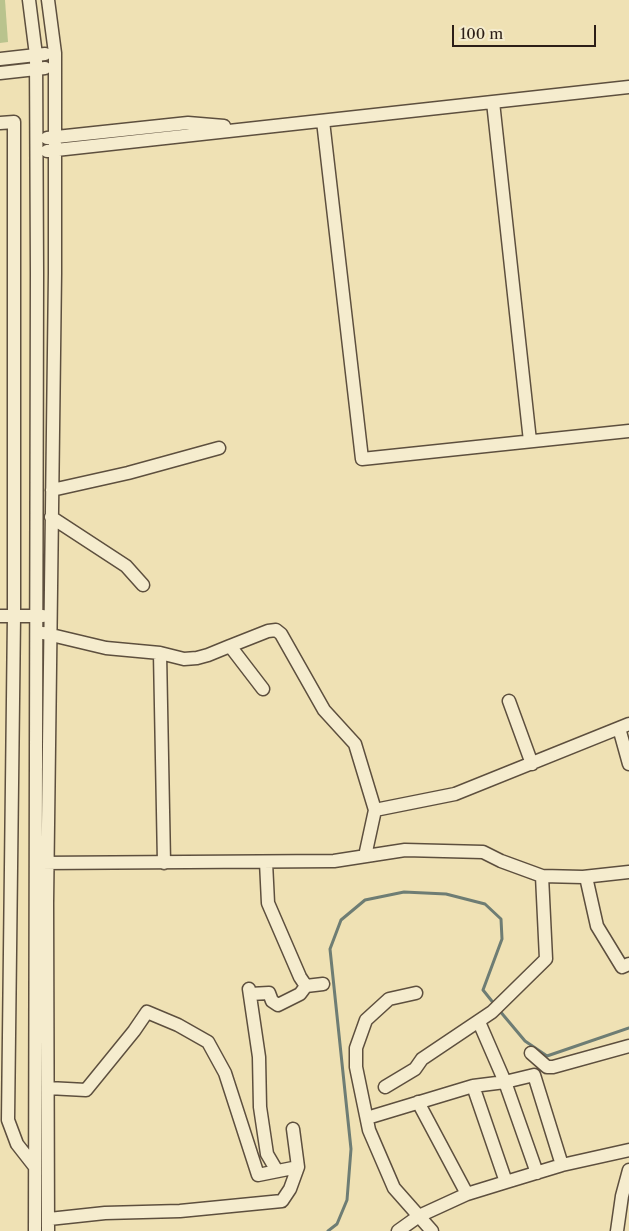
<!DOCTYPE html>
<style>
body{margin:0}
#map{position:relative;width:629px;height:1231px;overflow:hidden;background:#efe1b4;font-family:"Libre Caslon Text",serif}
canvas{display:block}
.scale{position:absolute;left:452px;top:25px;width:144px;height:22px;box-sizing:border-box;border:2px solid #2c1e17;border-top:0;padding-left:6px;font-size:15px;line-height:18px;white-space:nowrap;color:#2c1e17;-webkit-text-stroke:4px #f5ecce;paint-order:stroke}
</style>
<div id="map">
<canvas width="629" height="1231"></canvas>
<div class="scale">100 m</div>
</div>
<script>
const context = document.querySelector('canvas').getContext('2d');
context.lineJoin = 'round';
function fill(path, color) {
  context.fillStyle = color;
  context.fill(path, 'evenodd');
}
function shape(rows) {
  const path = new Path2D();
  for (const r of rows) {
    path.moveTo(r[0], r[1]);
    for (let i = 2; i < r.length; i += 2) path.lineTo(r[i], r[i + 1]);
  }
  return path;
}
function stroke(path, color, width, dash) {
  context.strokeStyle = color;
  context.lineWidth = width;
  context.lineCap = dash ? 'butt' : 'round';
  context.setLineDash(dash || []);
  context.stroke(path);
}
const green = shape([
 [0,0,5,0,8,42,0,43]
]);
const stream = shape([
 [499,1010,525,1041,547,1056,629,1028],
 [328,1231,337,1224,347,1200,351,1149,330,949,341,920,365,900,404,892,446,894,485,904,501,919,502,939,483,990,495,1005]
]);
const minor = shape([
 [29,0,36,55,37,273,35,1231],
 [0,59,45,54],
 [0,73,45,68],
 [493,102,530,441],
 [323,121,362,459,629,431],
 [0,123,14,122,14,616,8,1120,17,1144,35,1167],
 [47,138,188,123,224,126],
 [47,151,629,87],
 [52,490,128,473,219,448],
 [51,517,126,566,143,585],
 [0,616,43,616],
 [43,633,106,648,160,653,164,863],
 [230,646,268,631,276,630,281,634,324,710,355,744,375,810],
 [160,653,184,659,197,658,208,655,230,646,263,689],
 [509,701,532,764],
 [619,728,629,764],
 [365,856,375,810,455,794,629,724],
 [266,862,268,903,300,977,306,986,323,984],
 [40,863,334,861,405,850,483,852,501,861,542,876,583,877,629,872],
 [586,877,597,926,622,967,629,964],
 [249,989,259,1057,260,1107,267,1154,277,1171],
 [416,993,389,999,366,1020,356,1048,356,1067,369,1130,394,1188,432,1231],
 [250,994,269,993,272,1001,278,1005,300,994,306,986],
 [479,1022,505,1082,537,1173],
 [531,1053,547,1067,553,1067,629,1046],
 [385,1087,415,1069,422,1059,492,1012,546,959,542,876],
 [48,1088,86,1090,134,1031,147,1012,178,1025,208,1042,225,1073,258,1175,298,1167],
 [418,1102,467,1194],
 [367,1118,473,1086],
 [562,1165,534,1075,505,1082,473,1086,506,1182,562,1165,629,1150],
 [49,1219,105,1213,180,1211,282,1201,290,1189,298,1167,293,1129],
 [48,1231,47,903,55,273,55,53,48,0],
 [398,1231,419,1216,467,1194,506,1182],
 [617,1231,622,1196,629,1170]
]);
fill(green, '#b9c38d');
stroke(stream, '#6e7d74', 3);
stroke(minor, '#5d4f3e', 15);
stroke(minor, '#f5ecce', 12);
</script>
